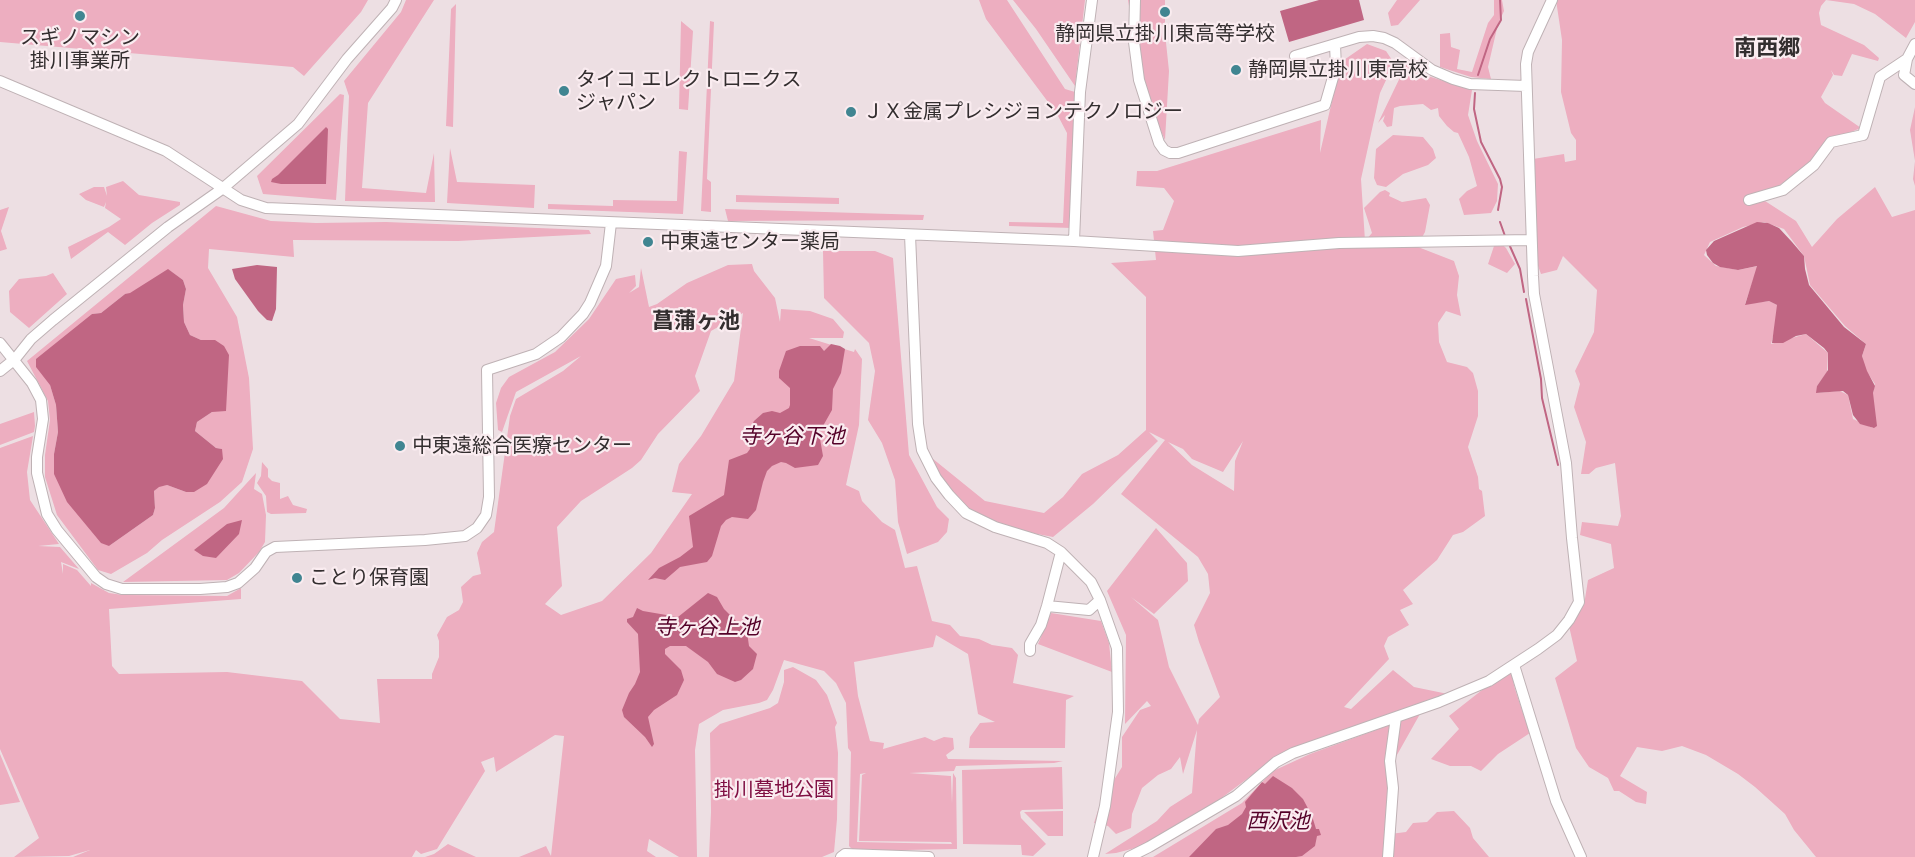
<!DOCTYPE html>
<meta charset="utf-8">
<style>
body{margin:0}
canvas{display:block;background:#eddfe3}
</style>
<canvas width="1915" height="857"></canvas>
<script>
const context = document.querySelector('canvas').getContext('2d');
context.lineJoin = 'round';
function fill(path, color) {
  context.fillStyle = color;
  context.fill(path, 'evenodd');
}
function shape(rows) {
  const path = new Path2D();
  for (const r of rows) {
    path.moveTo(r[0], r[1]);
    for (let i = 2; i < r.length; i += 2) path.lineTo(r[i], r[i + 1]);
  }
  return path;
}
function stroke(path, color, width, dash) {
  context.strokeStyle = color;
  context.lineWidth = width;
  context.lineCap = dash ? 'butt' : 'round';
  context.setLineDash(dash || []);
  context.stroke(path);
}
function drawText(font, color, halo, rows, align = 'center') {
  context.font = font + ' Quicksand,"Noto Sans JP",sans-serif';
  context.lineWidth = 4.5;
  context.setLineDash([]);
  context.textBaseline = 'middle';
  context.strokeStyle = halo;
  context.fillStyle = color;
  for (const [text, x, y, turn = 0] of rows) {
    context.save();
    context.translate(x, y);
    context.rotate((+turn || 0) * Math.PI / 180);
    context.textAlign = isNaN(turn) ? turn : align;
    if (halo) context.strokeText(text, 0, 0);
    context.fillText(text, 0, 0);
    context.restore();
  }
}
const green = shape([
 [0,0,368,0,361,12,304,76,293,67,0,42],
 [406,0,434,0,368,103,362,188,426,193,434,153,435,202,345,201,349,96,344,81,401,12],
 [979,0,1007,0,1065,89,1075,92,1072,228,1009,226,1009,222,1063,223,1067,133,1057,114,986,19],
 [1013,0,1085,0,1075,86,1036,29],
 [1128,0,1165,0,1165,33,1169,71,1165,140,1143,92],
 [1397,0,1420,0,1398,25,1391,26,1388,13],
 [1494,0,1502,0,1504,11,1498,24,1488,67,1491,79,1471,77,1440,67,1440,34,1450,33,1451,47,1460,50,1457,69,1472,72,1488,23,1494,15],
 [1556,0,1915,0,1915,22,1906,38,1875,14,1854,4,1826,0,1821,6,1819,13,1821,25,1864,45,1879,58,1878,61,1852,54,1842,76,1834,75,1831,70,1833,75,1821,97,1825,103,1861,128,1828,141,1804,169,1775,188,1748,203,1765,201,1796,221,1812,247,1837,219,1875,187,1892,217,1915,210,1915,857,1816,857,1794,830,1785,814,1755,787,1738,774,1706,755,1682,746,1662,751,1637,747,1620,776,1647,792,1646,804,1636,802,1619,791,1614,791,1608,778,1589,767,1576,748,1555,678,1577,661,1569,626,1584,605,1588,580,1614,568,1611,544,1580,535,1582,522,1618,526,1621,516,1615,463,1596,468,1589,474,1581,474,1586,442,1574,407,1580,384,1575,371,1594,332,1597,290,1563,256,1557,270,1541,274,1537,263,1533,159,1564,154,1565,162,1576,160,1576,140,1571,133,1561,92,1562,40],
 [1764,222,1784,229,1804,256,1810,285,1845,326,1866,344,1862,356,1865,369,1875,384,1873,393,1873,428,1853,419,1848,395,1840,391,1817,393,1817,386,1827,372,1828,353,1806,334,1771,344,1778,316,1777,305,1769,301,1745,304,1758,266,1738,270,1716,266,1704,255,1710,242,1743,227],
 [456,4,453,127,446,126,451,9],
 [681,21,693,31,688,110,679,109],
 [710,21,714,22,707,179,711,182,711,212,701,211],
 [1367,44,1386,51,1394,63,1380,93,1361,179,1365,241,1372,233,1364,208,1380,192,1385,190,1390,193,1389,196,1402,202,1426,198,1430,205,1425,232,1420,241,1400,240,1454,261,1459,276,1457,295,1461,316,1446,311,1438,323,1439,342,1447,362,1467,367,1473,373,1478,391,1478,416,1468,447,1478,477,1479,489,1482,491,1485,516,1463,532,1453,535,1437,560,1403,590,1413,604,1400,610,1409,625,1388,637,1384,646,1389,659,1344,707,1351,709,1393,670,1414,687,1448,694,1369,726,1333,733,1283,752,1204,811,1139,847,1116,853,1105,854,1157,821,1170,807,1192,793,1197,730,1183,774,1180,757,1171,769,1158,775,1142,788,1132,814,1131,828,1116,834,1108,826,1094,823,1101,801,1122,767,1122,737,1140,710,1151,706,1147,701,1125,724,1126,635,1107,591,1156,528,1187,563,1188,581,1154,614,1131,597,1158,620,1169,667,1198,725,1199,719,1220,697,1199,642,1194,625,1210,593,1208,574,1198,557,1121,494,1165,440,1149,432,1158,441,1093,504,1053,537,990,525,956,502,922,450,985,501,1044,513,1063,497,1082,474,1118,455,1146,430,1146,297,1111,263,1156,260,1153,231,1163,230,1174,201,1164,188,1136,186,1137,171,1157,171,1321,120,1320,153,1341,62],
 [1243,441,1235,461,1234,491,1192,465,1168,442,1183,449,1192,459,1223,472],
 [1407,63,1428,76,1472,90,1468,115,1477,141,1498,184,1497,201,1491,213,1464,215,1459,199,1467,191,1477,186,1469,157,1458,133,1454,132,1447,126,1439,116,1438,108,1431,110,1423,104,1400,106,1394,108,1392,126,1387,127,1383,121,1385,115,1378,123],
 [340,94,344,95,336,200,263,194,257,176],
 [1915,107,1915,186,1913,179,1915,161,1910,130],
 [1393,135,1423,137,1433,149,1436,158,1428,165,1403,174,1386,187,1377,185,1374,178,1376,149],
 [450,148,457,182,535,185,534,208,447,203],
 [679,151,687,152,683,214,548,209,548,204,613,206,613,200,677,201],
 [123,181,139,195,180,202,180,205,152,223,125,245,108,232,71,259,68,247,109,227,121,219,105,208,106,202,104,207,86,200,79,194,94,187,104,187,107,196,106,187],
 [736,195,839,198,839,204,736,202],
 [216,206,271,221,316,223,386,222,589,230,591,234,458,241,293,240,294,257,209,249,208,268,237,317,249,378,253,449,242,482,220,502,162,540,147,553,111,574,98,570,57,515,45,477,45,455,50,420,48,401,27,361],
 [169,270,183,280,186,289,183,305,184,322,190,335,201,340,215,340,212,412,197,422,195,431,216,448,222,449,186,492,167,485,159,486,154,491,155,508,153,515,109,546,54,454,58,432,56,405,50,385,92,314,101,313,125,294,130,294],
 [9,207,1,231,7,249,0,251,0,210],
 [725,209,924,215,923,220,728,221],
 [1501,243,1506,248,1515,264,1507,273,1488,264,1494,246],
 [823,251,875,251,893,258,909,455,937,507,949,519,947,532,938,542,907,554,898,522,895,480,882,443,868,420,875,371,869,343,824,298],
 [752,264,754,271,775,298,780,322,781,309,810,311,833,319,844,332,843,338,809,338,854,352,855,349,862,359,859,425,846,485,859,491,862,501,882,522,895,530,905,568,917,566,932,621,950,625,960,636,979,639,992,645,1012,648,1018,655,1013,683,1074,696,1066,700,1065,748,969,748,970,737,980,723,995,722,978,714,968,654,936,635,933,647,854,662,858,696,870,741,884,743,883,749,925,737,934,741,944,737,953,738,954,749,946,755,948,759,1063,761,1054,763,956,766,954,771,909,773,951,776,952,804,953,773,956,778,957,849,854,851,849,846,851,752,848,748,846,703,836,683,824,671,784,660,773,690,767,700,759,703,723,710,699,724,695,750,697,857,679,857,649,839,647,851,656,857,519,857,546,846,551,856,564,736,555,735,496,772,494,757,481,762,485,771,437,849,421,854,416,850,412,857,73,857,90,850,69,856,14,857,39,838,0,749,0,448,33,436,27,472,30,500,59,544,38,546,60,547,79,569,61,562,63,574,63,564,77,570,91,586,91,583,109,593,123,595,227,596,241,588,241,599,109,609,112,666,119,674,227,672,302,681,340,719,380,723,377,679,432,679,432,674,439,657,439,641,437,635,447,617,459,610,463,602,461,587,473,576,481,574,477,553,482,542,494,532,510,416,516,399,563,371,581,356,516,392,502,432,498,430,496,403,501,388,509,377,555,352,589,319,616,279,635,275,636,286,629,293,639,287,641,268,649,307,657,304,687,283,728,265],
 [743,313,734,381,701,436,679,464,672,492,692,494,651,553,602,601,561,615,545,604,562,586,557,527,581,501,632,468,641,460,658,434,700,391,695,376,711,331],
 [866,773,862,775,859,841,951,842,952,844,857,842,860,774],
 [53,273,67,294,29,328,10,312,9,291,19,279,46,276],
 [34,412,35,426,34,432,0,445,0,424],
 [262,462,268,469,268,477,272,481,280,483,280,499,288,496,293,505,307,509,306,513,271,514,267,512,266,496,257,483,261,476],
 [256,473,254,489,262,494,266,515,265,542,259,552,239,573,227,580,123,582,224,508],
 [1051,613,1101,621,1109,643,1112,672,1038,644],
 [793,667,816,680,827,695,837,723,835,727,838,753,837,819,834,852,822,857,709,857,711,812,710,733,720,724,770,708,778,703,784,682,784,670],
 [1510,668,1515,689,1525,719,1533,731,1498,754,1481,771,1471,766,1450,766,1431,759,1459,729,1449,716],
 [1420,714,1393,762,1390,834,1406,832,1413,823,1427,822,1437,812,1454,811,1470,828,1473,838,1489,857,1153,857,1242,803,1273,771,1310,754],
 [0,754,20,802,0,805],
 [1062,767,1063,809,1022,810,1020,812,1021,818,1046,844,1033,856,1022,855,1021,845,963,844,962,770],
 [1063,811,1063,836,1048,836,1024,812],
 [448,844,476,857,425,857,434,854]
]);
const water = shape([
 [1319,0,1359,0,1364,20,1289,42,1280,11],
 [326,127,328,129,326,184,281,184,271,182,272,179,278,175],
 [1757,222,1768,223,1779,228,1792,242,1804,256,1805,269,1809,285,1844,327,1866,344,1862,356,1867,371,1875,386,1873,393,1877,426,1874,428,1860,424,1853,415,1848,395,1843,391,1816,393,1817,386,1828,370,1828,353,1824,348,1806,334,1796,336,1783,343,1772,343,1777,305,1769,301,1745,305,1757,266,1738,270,1720,267,1713,263,1707,255,1706,250,1714,241],
 [257,265,277,267,276,309,272,321,267,320,258,311,235,279,232,269],
 [168,269,183,280,186,289,183,305,184,322,190,335,201,340,215,340,224,346,229,355,226,411,212,412,197,422,195,431,216,448,222,449,223,459,207,484,194,492,186,492,167,485,159,487,154,491,155,508,153,515,109,546,101,543,67,502,54,474,54,454,58,432,56,405,50,385,36,367,36,359,92,314,101,313,125,294,130,293],
 [831,344,840,346,845,349,841,373,833,389,832,410,819,433,823,456,818,465,795,468,786,463,781,462,772,466,767,471,763,482,756,510,748,519,732,517,726,520,721,526,712,556,707,562,680,567,665,580,655,578,648,580,659,568,680,557,693,547,689,516,724,495,729,460,747,453,750,449,748,433,754,421,763,413,772,411,780,413,789,408,790,405,790,388,779,378,779,371,786,351,800,346,820,346,824,351],
 [242,520,239,534,216,558,203,556,194,550,227,524],
 [708,593,717,597,724,609,747,632,749,646,757,654,753,669,741,680,735,682,717,674,708,662,686,646,670,646,665,649,665,654,681,670,684,680,677,695,654,710,648,717,654,744,652,747,645,737,624,717,622,710,629,693,635,684,640,672,638,634,627,622,627,619,633,617,637,608,643,611,678,617],
 [1273,776,1292,788,1303,799,1312,816,1316,829,1319,829,1321,835,1317,836,1315,846,1302,856,1296,857,1189,857,1216,829,1228,825,1242,814,1246,807,1245,802,1262,782,1265,784]
]);
const stream = shape([
 [1478,75,1490,39,1501,20,1500,0],
 [1475,93,1474,109,1481,142,1500,179,1502,187,1498,210],
 [1500,222,1505,236],
 [1509,244,1520,269,1524,292],
 [1526,299,1541,379,1542,398,1558,465]
]);
const minor = shape([
 [1135,0,1134,42,1139,80,1159,143,1164,150,1170,153,1178,153,1325,105,1336,67,1335,45],
 [1295,56,1359,37,1373,36,1384,38,1395,43,1432,70,1453,79,1470,84,1526,86],
 [1907,59,1904,75,1915,84],
 [0,81,166,151,241,200,266,208,1074,241,1238,251,1339,243,1531,240],
 [1749,200,1783,190,1814,165,1831,142,1863,135,1880,77,1907,59,1915,44],
 [910,235,918,424,922,450,936,478,949,495,966,513,995,527,1047,543,1061,552,1091,582,1100,600,1117,648,1118,712,1105,806,1093,857],
 [1074,241,1080,92,1092,0],
 [0,343,32,383,41,400,43,419,37,457,37,473,47,514,57,530,96,577,106,584,122,589,200,589,227,587,238,583,255,568,266,552,275,547,425,540,465,536,477,528,486,515,489,497,487,370,536,354,561,337,583,314,590,303,606,266,611,223],
 [0,371,15,359,31,339,53,320,168,227,222,189,298,124,347,59,392,8,396,0],
 [1047,606,1089,610,1100,600],
 [1030,651,1030,644,1041,625,1047,606,1061,552],
 [1514,665,1556,801,1581,857],
 [841,857,845,854,929,857],
 [1129,857,1149,847,1236,796,1276,762,1293,753,1439,702,1489,681,1538,649,1557,635,1569,620,1579,602,1572,538,1566,463,1534,294,1533,276,1526,64,1528,52,1552,0],
 [1388,857,1393,788,1390,761,1396,717]
]);
const markers = [
 [1165,12,6,"#408591"],
 [80,16,6,"#408591"],
 [1236,70,6,"#408591"],
 [564,91,6,"#408591"],
 [851,112,6,"#408591"],
 [648,242,6,"#408591"],
 [400,446,6,"#408591"],
 [297,578,6,"#408591"]
];
const poiNames = [
 ["静岡県立掛川東高等学校",1165,34,"center"],
 ["スギノマシン",80,38,"center"],
 ["掛川事業所",80,61,"center"],
 ["静岡県立掛川東高校",1248,70],
 ["タイコ エレクトロニクス",576,80],
 ["ジャパン",576,103],
 ["ＪＸ金属プレシジョンテクノロジー",863,112],
 ["中東遠センター薬局",660,242],
 ["中東遠総合医療センター",412,446],
 ["ことり保育園",309,578]
];
const parkNames = [
 ["掛川墓地公園",774,790]
];
const waterNames = [
 ["寺ヶ谷下池",792,437],
 ["寺ヶ谷上池",707,628],
 ["西沢池",1278,822]
];
const quarterNames = [
 ["南西郷",1767,48],
 ["菖蒲ヶ池",696,321]
];
fill(green, '#edaec0');
fill(water, '#c06683');
stroke(stream, '#c06683', 2);
stroke(minor, '#bfb2b5', 12);
stroke(minor, '#fff', 10);
for (const [x, y, r, color] of markers) {
  const dot = new Path2D();
  dot.arc(x, y, r, 0, 2 * Math.PI);
  context.fillStyle = color;
  context.fill(dot);
  stroke(dot, '#faecf0', 2);
}
drawText('20px', '#332e2f', '#faecf0', poiNames, 'left');
drawText('20px', '#801043', '#faecf0', parkNames);
drawText('italic 21px', '#540028', '#faecf0', waterNames);
drawText('bold 22px', '#332e2f', '#faecf0', quarterNames);
</script>
